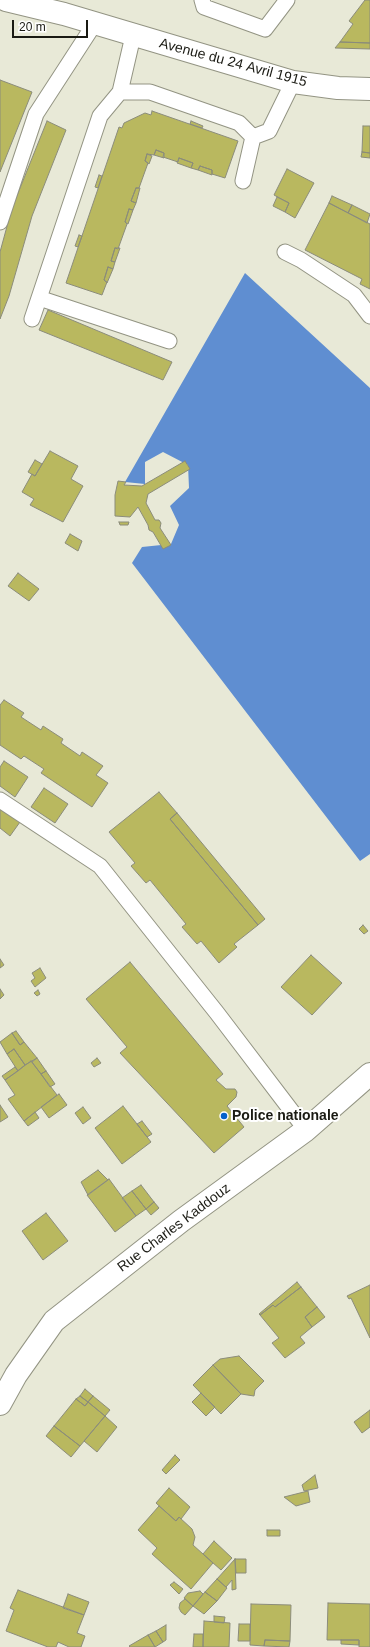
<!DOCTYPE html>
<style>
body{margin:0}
#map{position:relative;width:370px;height:1647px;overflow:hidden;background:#e8e9d7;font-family:Helvetica,sans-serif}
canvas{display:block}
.scale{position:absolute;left:12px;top:20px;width:76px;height:18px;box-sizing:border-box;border:2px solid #1a1a13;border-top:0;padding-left:5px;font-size:12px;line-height:14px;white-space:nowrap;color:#1a1a13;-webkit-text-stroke:3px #fff;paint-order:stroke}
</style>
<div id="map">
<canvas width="370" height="1647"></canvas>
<div class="scale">20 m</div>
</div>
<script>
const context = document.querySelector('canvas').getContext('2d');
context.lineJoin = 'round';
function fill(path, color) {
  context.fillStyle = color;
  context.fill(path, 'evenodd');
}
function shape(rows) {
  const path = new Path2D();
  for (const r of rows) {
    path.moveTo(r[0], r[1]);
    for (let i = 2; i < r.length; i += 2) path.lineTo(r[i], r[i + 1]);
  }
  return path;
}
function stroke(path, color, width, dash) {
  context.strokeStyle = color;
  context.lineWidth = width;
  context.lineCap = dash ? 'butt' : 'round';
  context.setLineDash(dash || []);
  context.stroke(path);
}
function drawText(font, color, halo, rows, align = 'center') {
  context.font = font + ' Helvetica,sans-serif';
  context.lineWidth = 4;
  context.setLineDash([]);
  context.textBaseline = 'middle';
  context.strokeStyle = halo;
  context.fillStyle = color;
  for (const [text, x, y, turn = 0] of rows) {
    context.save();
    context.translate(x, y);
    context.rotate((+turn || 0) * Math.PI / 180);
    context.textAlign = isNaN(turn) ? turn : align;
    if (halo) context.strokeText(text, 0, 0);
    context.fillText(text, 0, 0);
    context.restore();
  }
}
const water = shape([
 [245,273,370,388,370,854,360,861,132,563,142,547,171,544,179,525,170,506,189,488,188,465,163,452,145,462,145,484,125,482]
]);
const building = shape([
 [365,0,370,0,370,43,340,42,353,24,349,21,365,0],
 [340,42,370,43,370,49,335,48,340,42],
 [0,80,32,92,0,172,0,80],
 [152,111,238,141,225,178,212,174,212,170,200,166,198,170,191,168,193,163,179,158,178,162,163,157,164,153,156,150,154,155,147,154,145,161,148,163,139,188,136,188,131,201,136,203,133,210,129,209,125,222,127,224,118,249,115,248,111,261,115,262,113,269,108,267,104,280,107,282,102,295,66,283,119,127,122,128,124,123,145,113,151,115,152,111],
 [47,121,66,130,32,216,9,296,0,319,0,252,12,208,47,121],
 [191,121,203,126,202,128,190,124,191,121],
 [363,126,370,126,370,153,362,152,363,126],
 [156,150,164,153,164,158,154,155,156,150],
 [362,152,370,153,370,158,361,157,362,152],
 [147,154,152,156,149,164,145,161,147,154],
 [179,158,193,163,191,168,177,163,179,158],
 [200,166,212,170,212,175,198,170,200,166],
 [287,169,314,183,295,218,285,212,289,203,274,195,287,169],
 [99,175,102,176,98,188,95,187,99,175],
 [136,188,140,188,136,203,131,201,136,188],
 [332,196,352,205,348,213,329,203,332,196],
 [277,197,289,203,285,212,273,206,277,197],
 [329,203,370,224,370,289,360,284,362,279,305,250,329,203],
 [352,205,370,214,367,223,348,213,352,205],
 [129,209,133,210,128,224,125,222,129,209],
 [79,235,82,236,78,247,75,246,79,235],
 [115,248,120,248,115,262,111,261,115,248],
 [108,267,113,269,107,283,104,280,108,267],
 [48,310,172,362,163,380,39,330,48,310],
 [50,451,78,466,71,479,83,486,63,522,30,505,34,499,22,492,32,474,35,476,50,451],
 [35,460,42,464,35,476,28,472,35,460],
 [185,461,190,469,148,494,146,503,155,520,159,520,161,523,160,528,171,545,163,549,153,532,149,530,148,525,138,507,130,517,115,516,115,495,118,481,126,482,124,485,142,486,185,461],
 [119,522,129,522,128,525,120,525,119,522],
 [70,534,82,541,78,551,65,543,70,534],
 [18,573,39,589,29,601,8,586,18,573],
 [4,700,24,713,21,717,41,730,43,726,63,739,61,743,80,756,82,752,103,766,96,775,108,783,92,807,41,773,44,769,24,756,21,759,0,745,0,705,4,700],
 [4,761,28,777,15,797,0,786,0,767,4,761],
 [44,788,68,804,55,823,31,807,44,788],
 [159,792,177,813,170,819,258,925,234,944,237,947,219,963,201,941,197,944,182,927,186,924,150,880,146,883,131,866,135,863,109,832,159,792],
 [0,809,20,822,10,836,0,828,0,809],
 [177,813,265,919,258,925,170,819,177,813],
 [363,925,368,931,364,934,359,929,363,925],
 [311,955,342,983,312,1015,281,987,311,955],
 [0,959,4,965,0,968,0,959],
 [130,962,223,1074,216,1080,226,1089,235,1089,237,1092,236,1097,227,1106,244,1127,214,1153,120,1053,127,1047,86,999,130,962],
 [40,968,46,978,35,987,31,981,35,978,32,973,40,968],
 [0,989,4,995,0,999,0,989],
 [38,990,40,994,37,996,34,993,38,990],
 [16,1031,24,1042,20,1045,12,1033,16,1031],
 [12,1033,20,1045,24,1042,37,1058,25,1065,14,1049,7,1054,0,1042,12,1033],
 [14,1049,25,1065,18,1071,7,1054,14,1049],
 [37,1058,46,1071,41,1074,32,1062,37,1058],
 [97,1058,101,1063,94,1067,91,1063,97,1058],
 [31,1061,57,1095,24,1121,8,1099,15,1095,5,1080,31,1061],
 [15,1067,18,1071,5,1080,2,1076,15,1067],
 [46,1071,55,1084,50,1087,41,1074,46,1071],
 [59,1094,67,1105,49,1118,41,1107,59,1094],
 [0,1105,8,1117,0,1122,0,1105],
 [123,1106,151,1142,122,1164,95,1128,123,1106],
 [83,1107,91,1118,83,1124,75,1113,83,1107],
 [35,1112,39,1118,28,1126,24,1121,35,1112],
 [142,1121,152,1134,147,1137,137,1124,142,1121],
 [98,1170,108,1180,88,1195,81,1182,98,1170],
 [109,1179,136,1216,115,1232,87,1195,109,1179],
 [141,1185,154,1202,146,1209,132,1191,141,1185],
 [132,1191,146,1209,136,1216,122,1198,132,1191],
 [154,1202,159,1208,151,1215,146,1209,154,1202],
 [46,1213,68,1241,43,1260,22,1231,46,1213],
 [297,1282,301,1287,275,1307,273,1305,260,1315,259,1314,297,1282],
 [370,1285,370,1338,351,1298,349,1299,347,1296,370,1285],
 [301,1287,317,1307,305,1317,312,1327,300,1337,305,1343,285,1358,272,1343,279,1338,260,1315,273,1305,275,1307,301,1287],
 [317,1307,325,1317,312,1327,305,1317,317,1307],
 [239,1356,264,1381,255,1390,254,1396,241,1394,213,1365,220,1359,239,1356],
 [213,1365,241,1394,221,1414,193,1385,213,1365],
 [85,1389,93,1396,88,1402,80,1396,85,1389],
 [201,1393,215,1407,206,1416,192,1402,201,1393],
 [80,1396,88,1402,85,1406,76,1399,80,1396],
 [93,1396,110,1410,105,1416,88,1402,93,1396],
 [76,1399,85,1406,88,1402,105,1416,80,1446,54,1426,76,1399],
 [370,1410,370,1427,362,1433,354,1422,370,1410],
 [105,1416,117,1427,97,1452,84,1441,105,1416],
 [54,1426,80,1446,71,1457,46,1436,54,1426],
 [175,1455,180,1460,166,1474,162,1470,175,1455],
 [315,1475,318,1488,304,1491,302,1485,315,1475],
 [169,1488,190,1507,181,1519,179,1517,176,1521,156,1503,169,1488],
 [308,1491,310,1502,296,1506,284,1497,308,1491],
 [159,1506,176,1521,179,1517,192,1529,195,1537,193,1545,213,1563,191,1589,152,1554,157,1548,138,1530,159,1506],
 [267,1530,280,1530,280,1536,267,1536,267,1530],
 [214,1541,232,1558,221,1570,203,1554,214,1541],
 [235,1559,246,1559,246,1573,236,1573,235,1559],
 [235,1559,236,1589,232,1590,232,1580,226,1587,217,1579,235,1559],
 [217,1579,227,1588,217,1601,205,1592,217,1579],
 [174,1582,183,1589,179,1594,170,1585,174,1582],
 [18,1590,84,1615,77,1633,85,1636,81,1647,69,1647,58,1642,56,1647,48,1647,6,1631,14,1610,10,1608,18,1590],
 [200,1591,203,1594,193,1606,184,1598,188,1593,200,1591],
 [205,1592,217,1601,204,1614,193,1606,205,1592],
 [68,1594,89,1602,84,1615,63,1608,68,1594],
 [185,1599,193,1606,185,1615,181,1612,179,1608,180,1603,185,1599],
 [328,1603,370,1604,370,1647,359,1647,359,1640,327,1640,328,1603],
 [251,1604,291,1605,290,1641,265,1640,264,1646,250,1645,251,1604],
 [214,1616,225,1617,224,1623,214,1622,214,1616],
 [204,1621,230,1623,229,1647,203,1647,204,1621],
 [239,1624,250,1624,250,1641,238,1641,239,1624],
 [166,1625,166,1640,163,1642,156,1631,166,1625],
 [156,1631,163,1642,155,1647,148,1635,156,1631],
 [194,1634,203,1634,203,1647,193,1647,194,1634],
 [148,1635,155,1647,130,1647,129,1646,148,1635],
 [265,1640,290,1641,289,1647,264,1646,265,1640],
 [341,1640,359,1640,359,1645,341,1644,341,1640]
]);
const service = shape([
 [202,0,204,7,265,29,287,0],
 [120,92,133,36],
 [243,181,253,137,269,131,293,82],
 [0,222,36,114,95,23],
 [285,252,301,260,354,295,370,316],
 [39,298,169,341],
 [32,319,100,116,120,92,150,92,239,123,253,137],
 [0,800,100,866,217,1013,306,1130]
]);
const tertiary = shape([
 [0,1404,16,1375,54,1321,181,1221,306,1130,370,1074]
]);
const secondary = shape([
 [6,0,64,14,293,82,338,88,370,89]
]);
const markers = [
 [224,1116,4,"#0662cb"]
];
const streetNames = [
 ["Avenue du 24 Avril 1915",233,63,15],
 ["Rue Charles Kaddouz",174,1228,-37]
];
const poiNames = [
 ["Police nationale",232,1116]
];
fill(water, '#5f8ed1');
fill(building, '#b9b85f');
stroke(building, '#8b8c7b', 1);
stroke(service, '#939483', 17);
stroke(tertiary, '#939483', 24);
stroke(secondary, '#939483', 24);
stroke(service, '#fff', 15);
stroke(tertiary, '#fff', 22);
stroke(secondary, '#fff', 22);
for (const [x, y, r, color] of markers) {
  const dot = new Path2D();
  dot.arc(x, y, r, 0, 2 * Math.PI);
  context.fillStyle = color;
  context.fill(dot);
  stroke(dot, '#fff', 1.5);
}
drawText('14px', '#1a1a13', '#fff', streetNames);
drawText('bold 14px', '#1a1a13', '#fff', poiNames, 'left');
</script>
